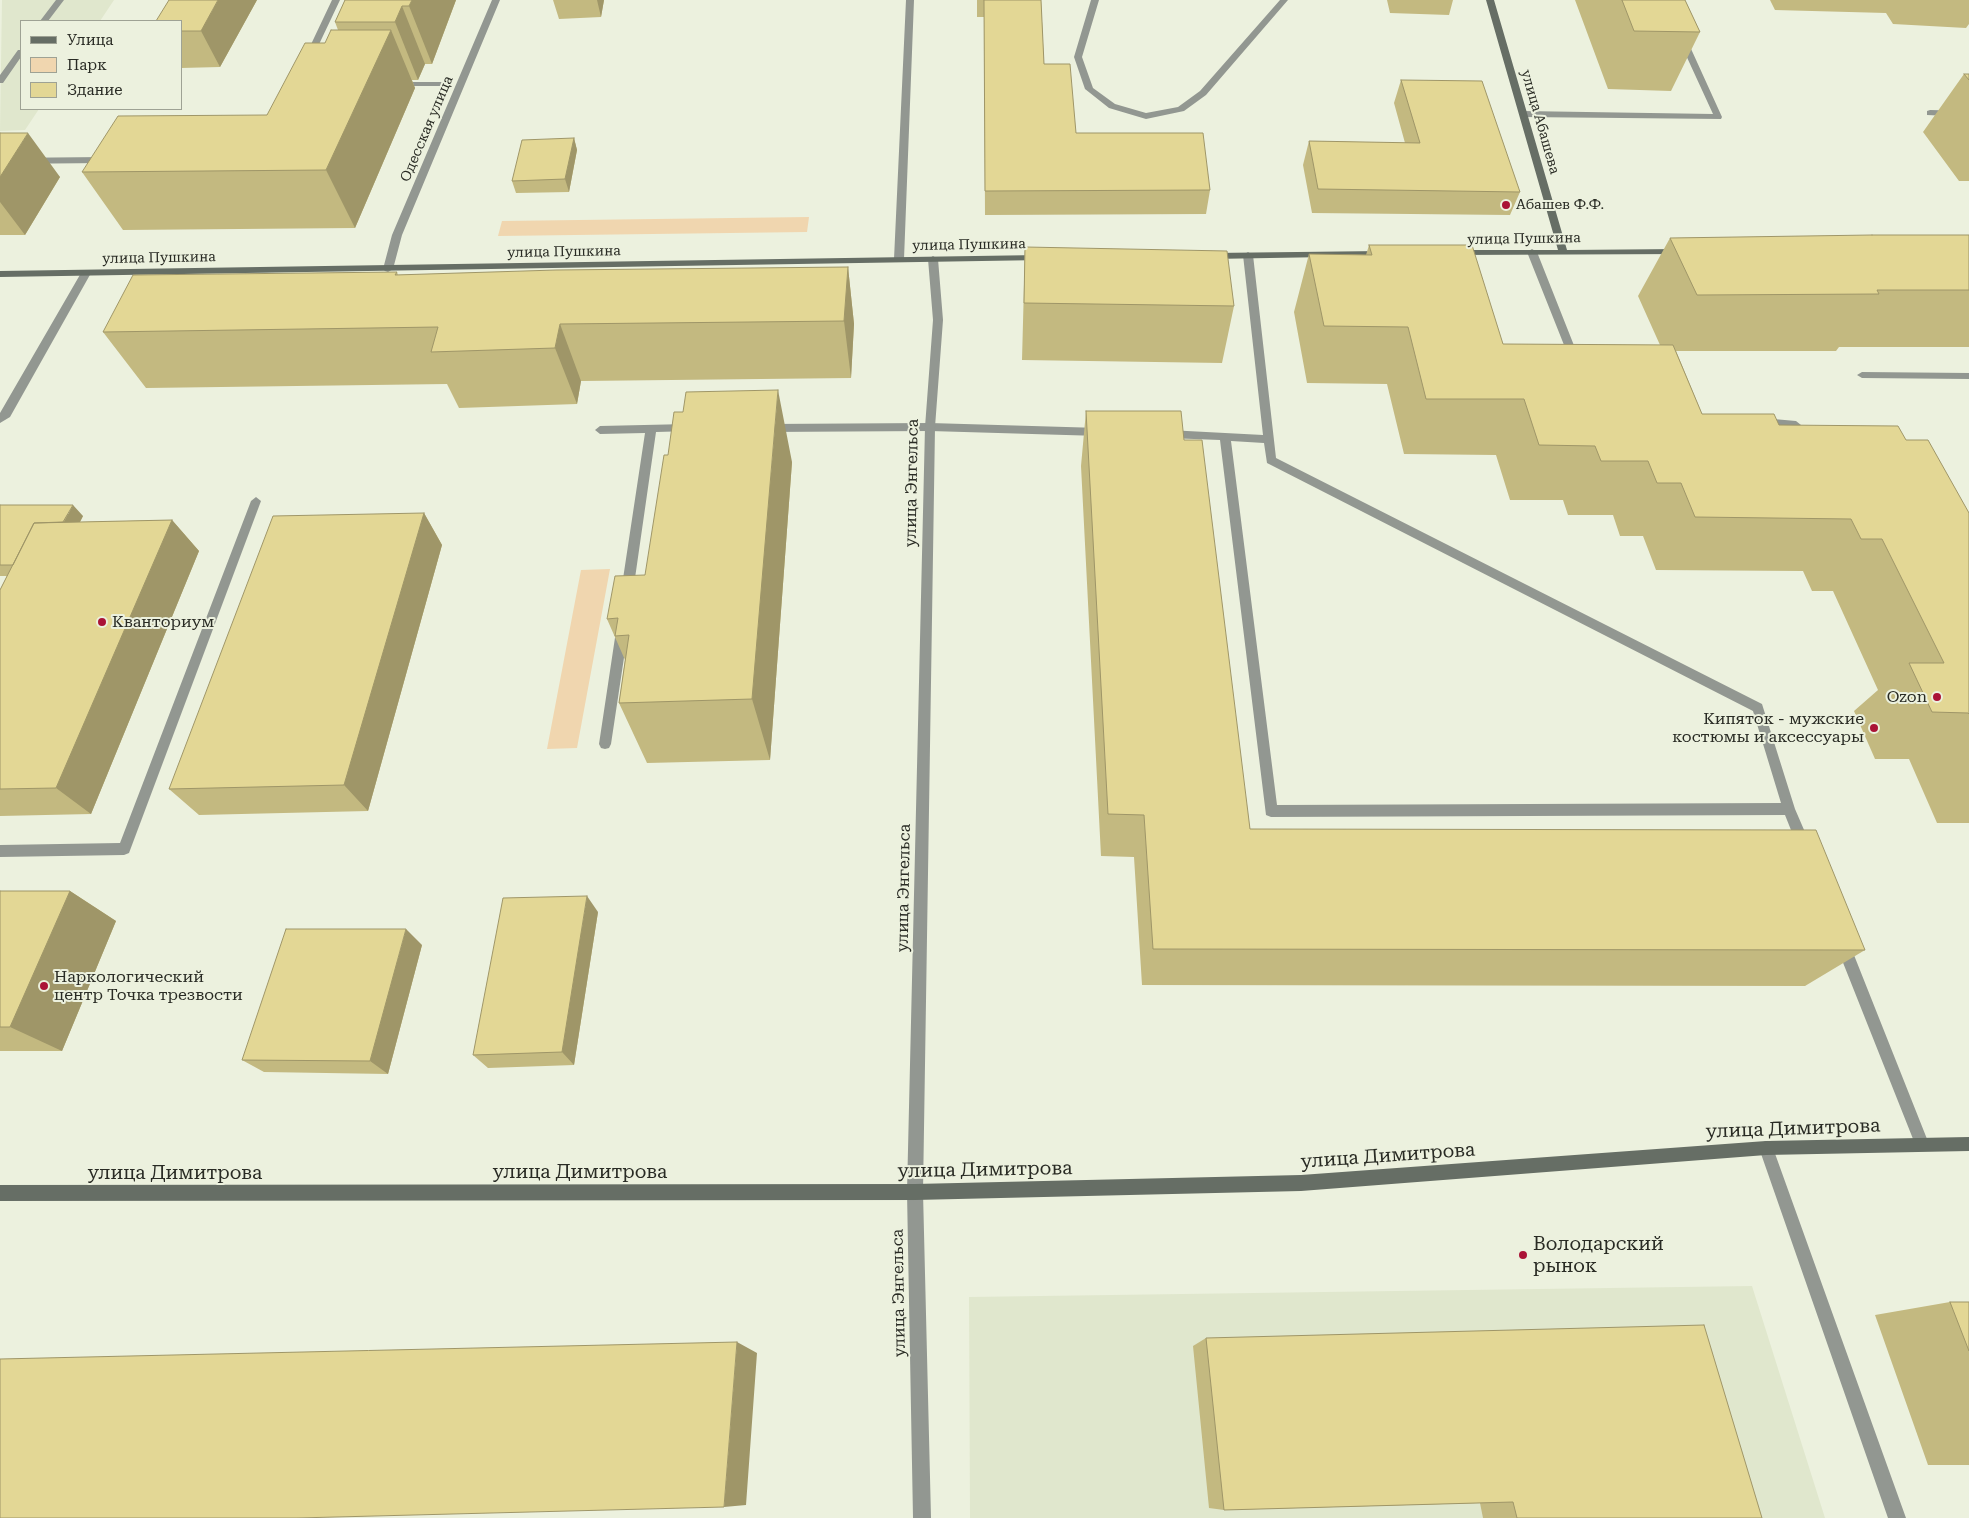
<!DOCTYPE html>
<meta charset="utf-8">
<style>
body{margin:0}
#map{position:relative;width:1969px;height:1518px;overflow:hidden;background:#ecf1de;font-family:"Roboto Serif",serif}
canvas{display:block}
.legend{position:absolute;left:20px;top:20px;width:162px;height:90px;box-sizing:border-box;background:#ecf1de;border:1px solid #9ea294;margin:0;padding:6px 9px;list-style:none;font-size:15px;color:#292b24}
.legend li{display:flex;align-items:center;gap:10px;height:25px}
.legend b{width:25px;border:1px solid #9ea294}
</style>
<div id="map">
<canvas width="1969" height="1518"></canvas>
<ul class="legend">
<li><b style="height:6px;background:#666e65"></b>Улица</li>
<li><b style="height:14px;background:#f0d6af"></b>Парк</li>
<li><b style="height:14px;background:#e3d795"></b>Здание</li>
</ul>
</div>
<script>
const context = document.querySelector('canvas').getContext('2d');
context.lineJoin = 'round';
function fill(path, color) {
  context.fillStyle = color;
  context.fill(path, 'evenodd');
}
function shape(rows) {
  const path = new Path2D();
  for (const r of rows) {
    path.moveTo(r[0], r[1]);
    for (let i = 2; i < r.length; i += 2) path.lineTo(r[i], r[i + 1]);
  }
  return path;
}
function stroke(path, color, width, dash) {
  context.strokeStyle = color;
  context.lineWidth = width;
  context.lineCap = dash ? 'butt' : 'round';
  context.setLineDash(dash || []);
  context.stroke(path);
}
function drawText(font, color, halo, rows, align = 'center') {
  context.font = font + ' "Roboto Serif",serif';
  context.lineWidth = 4;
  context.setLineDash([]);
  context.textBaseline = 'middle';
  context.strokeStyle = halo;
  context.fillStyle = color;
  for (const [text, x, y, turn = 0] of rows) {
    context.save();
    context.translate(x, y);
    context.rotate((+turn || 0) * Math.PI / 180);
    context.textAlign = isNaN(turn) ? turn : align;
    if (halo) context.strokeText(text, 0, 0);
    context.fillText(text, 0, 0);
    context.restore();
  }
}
const built = shape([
 [2,0,114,0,100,21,21,21,21,109,39,109,25,130,0,131],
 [1752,1286,1825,1518,970,1518,969,1297]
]);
const green = shape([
 [809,217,807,232,498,236,502,221],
 [610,569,577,748,547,749,581,570]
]);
const lane = shape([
 [56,0,64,0,48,21,40,21,56,0],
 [332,0,340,0,313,57,306,59,305,57,332,0],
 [1091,0,1099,0,1082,57,1093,88,1115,104,1146,113,1178,107,1200,91,1280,0,1288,0,1206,95,1184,111,1146,119,1109,108,1085,89,1074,57,1091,0],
 [1680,38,1687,40,1722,117,1721,119,1523,117,1519,114,1523,111,1713,114,1679,40,1680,38],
 [18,50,21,50,21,57,3,83,0,83,0,75,18,50],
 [395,82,445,82,449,84,445,86,398,86,394,84,395,82],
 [1930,110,1969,111,1969,117,1927,115,1927,111,1930,110],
 [0,158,105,157,109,160,105,163,0,164,0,158],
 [1532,249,1537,252,1575,348,1584,353,1584,357,1576,357,1566,350,1527,252,1532,249],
 [1248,252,1253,255,1276,458,1762,704,1795,809,1811,846,1809,850,1804,852,1799,850,1785,815,1271,817,1266,815,1220,440,1168,438,1163,434,1168,430,1263,435,1243,255,1248,252],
 [1231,441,1264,443,1267,463,1753,711,1781,803,1277,805,1231,441],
 [86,270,91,273,10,417,0,423,0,413,81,273,86,270],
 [1862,372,1969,373,1969,379,1862,378,1857,375,1862,372],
 [1762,418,1796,421,1801,425,1796,429,1758,425,1757,422,1762,418],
 [930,423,1100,428,1105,432,1100,436,930,431,768,432,763,428,768,424,930,423],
 [688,424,693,428,692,431,656,432,633,592,627,596,623,595,621,592,645,433,600,434,595,430,600,426,688,424],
 [256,497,261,501,129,853,124,855,0,857,0,845,120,843,251,501,256,497],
 [622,626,628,631,611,744,609,748,605,749,601,748,599,744,616,631,622,626],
 [1843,939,1848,940,1850,945,1929,1144,1927,1149,1922,1151,1917,1149,1836,945,1838,940,1843,939],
 [1766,1141,1771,1143,1773,1148,1906,1518,1888,1518,1759,1148,1761,1143,1766,1141]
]);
const street = shape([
 [492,0,500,0,402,235,393,269,388,272,385,271,383,269,392,235,492,0],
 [906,0,914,0,904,259,899,262,894,259,906,0],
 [933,256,938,259,943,320,935,427,923,1192,931,1518,913,1518,907,1192,925,427,933,320,928,259,933,256]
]);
const secondary = shape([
 [1486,0,1494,0,1567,250,1680,249,1685,252,1683,254,1454,255,1454,251,1457,250,1558,250,1486,0],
 [1382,251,1387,254,1385,256,1212,259,1207,256,1212,253,1382,251],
 [1040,255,1043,256,1043,260,0,277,0,271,1040,255],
 [1969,1137,1969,1151,1766,1155,1301,1191,915,1200,0,1201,0,1185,915,1184,1301,1175,1766,1141,1969,1137]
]);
const wall = shape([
 [257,0,220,67,181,68,181,21],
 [345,0,456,0,432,64,425,64,418,80,412,80,415,88,355,228,123,230,82,172,267,115,325,43,338,30,335,22],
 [553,0,604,0,601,17,559,19],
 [977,0,1041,0,1044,64,1076,133,1210,190,1206,214,985,215,984,17,977,17],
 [1387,0,1453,0,1449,15,1390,13],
 [1575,0,1685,0,1700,32,1671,91,1608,89],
 [1770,0,1969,0,1969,24,1966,28,1893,24,1886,13,1775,10],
 [1964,74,1969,74,1969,181,1959,181,1923,132],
 [1401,80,1520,192,1510,215,1312,213,1303,165,1309,141,1405,143,1394,103],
 [0,133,60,177,25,235,0,235],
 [574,138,577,150,569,192,516,193,512,181],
 [1969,235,1969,347,1839,347,1836,351,1676,351,1702,414,1779,425,1906,440,1969,513,1969,823,1937,823,1909,759,1875,759,1854,711,1878,690,1833,591,1812,591,1803,571,1656,570,1643,536,1620,536,1613,515,1568,515,1563,500,1510,500,1496,455,1404,454,1387,384,1307,383,1294,312,1309,254,1366,255,1369,245,1503,344,1660,345,1638,296,1670,238],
 [1025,247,1234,306,1222,363,1022,360],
 [848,267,854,324,851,378,581,381,577,404,459,408,447,384,146,388,103,332,397,272,398,275],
 [1086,411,1184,440,1250,829,1865,950,1805,986,1142,985,1134,857,1101,856,1081,466],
 [792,462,770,760,647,763,619,703,625,660,607,619,645,575],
 [0,505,83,516,80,522,172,520,199,551,91,814,0,816,0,590,7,576,0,576],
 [424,513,442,545,368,811,199,815,169,789],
 [0,891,70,891,116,921,62,1051,0,1051],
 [598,912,574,1065,488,1068,473,1055],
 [422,945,388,1074,264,1072,242,1060],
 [1950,1302,1969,1302,1969,1465,1928,1465,1875,1315],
 [1206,1338,1762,1518,1483,1518,1480,1503,1224,1510,1209,1508,1193,1346]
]);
const shadedWall = shape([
 [218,0,257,0,220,67,201,31],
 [412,0,456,0,432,64,409,6],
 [597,0,604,0,601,17],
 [402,6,425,64,418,80,395,22],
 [391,30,415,88,355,228,326,170],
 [28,133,60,177,25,235,0,202,0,177],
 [574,138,577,150,569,192,565,179],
 [848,267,854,324,851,378,844,321],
 [560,324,581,381,577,404,555,348],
 [778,390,792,462,770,760,752,699],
 [73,505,83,516,52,576,41,565],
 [424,513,442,545,368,811,344,785],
 [172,520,199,551,91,814,56,788],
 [70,891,116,921,62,1051,10,1027],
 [587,896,598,912,574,1065,562,1052],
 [406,929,422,945,388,1074,370,1061],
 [737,1342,757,1353,746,1505,724,1507]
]);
const building = shape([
 [169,0,218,0,201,31,181,31,181,21,156,21,169,0],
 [345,0,412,0,409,6,402,6,395,22,335,22,345,0],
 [984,0,1041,0,1044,64,1070,64,1076,133,1203,133,1210,190,985,191,984,0],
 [1622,0,1685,0,1700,32,1634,31,1622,0],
 [331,30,391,30,326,170,82,172,118,116,267,115,305,43,325,43,331,30],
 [1964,74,1969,74,1969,80,1964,74],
 [1401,80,1482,81,1520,192,1318,189,1309,141,1420,143,1401,80],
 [0,133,28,133,0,177,0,133],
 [574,138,565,179,512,181,522,140,574,138],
 [1872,235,1969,235,1969,290,1877,290,1879,294,1697,295,1670,238,1872,235],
 [1369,245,1472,245,1503,344,1673,345,1702,414,1774,414,1779,425,1898,426,1906,440,1928,440,1969,513,1969,714,1968,713,1932,712,1909,663,1944,663,1882,539,1861,539,1851,519,1695,517,1681,483,1657,483,1648,461,1601,461,1595,446,1539,445,1524,399,1426,399,1408,327,1324,326,1309,254,1372,255,1369,245],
 [1025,247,1227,251,1234,306,1024,303,1025,247],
 [848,267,844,321,560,324,555,348,431,352,438,327,103,332,133,275,397,272,395,275,556,270,848,267],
 [778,390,752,699,619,703,629,635,615,636,618,618,607,619,615,576,645,575,664,455,668,455,674,412,683,412,686,392,778,390],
 [1086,411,1181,411,1184,440,1202,440,1250,829,1816,830,1865,950,1153,949,1144,815,1108,814,1086,411],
 [0,505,73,505,63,522,34,523,13,565,0,565,0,505],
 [424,513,344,785,169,789,273,516,424,513],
 [172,520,56,788,0,789,0,590,34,523,172,520],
 [0,891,70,891,10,1027,0,1027,0,891],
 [587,896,562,1052,473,1055,503,898,587,896],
 [286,929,406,929,370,1061,242,1060,286,929],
 [1950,1302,1969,1302,1969,1351,1950,1302],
 [1704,1325,1762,1518,1517,1518,1513,1502,1224,1510,1206,1338,1704,1325],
 [737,1342,724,1507,297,1518,0,1518,0,1359,737,1342]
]);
const markers = [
 [1506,205,5,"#aa1336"],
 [102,622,5,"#aa1336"],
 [1937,697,5,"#aa1336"],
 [1874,728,5,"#aa1336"],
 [44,986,5,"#aa1336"],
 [1523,1255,5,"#aa1336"]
];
const farStreetnames = [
 ["улица Абашева",1540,122,74],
 ["Одесская улица",427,129,-67],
 ["улица Пушкина",1524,239,-1],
 ["улица Пушкина",969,245,-1],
 ["улица Пушкина",564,252,-1],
 ["улица Пушкина",159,258,-1]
];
const farPoinames = [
 ["Абашев Ф.Ф.",1516,205]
];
const streetNames = [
 ["улица Энгельса",912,483,-89],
 ["улица Энгельса",904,888,-89],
 ["улица Энгельса",899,1293,-91]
];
const poiNames = [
 ["Кванториум",112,622],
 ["Ozon",1927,697,"right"],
 ["Кипяток - мужские",1864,719,"right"],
 ["костюмы и аксессуары",1864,737,"right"],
 ["Наркологический",54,977],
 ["центр Точка трезвости",54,995]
];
const nearStreetnames = [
 ["улица Димитрова",1793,1129,-2],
 ["улица Димитрова",1388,1156,-4],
 ["улица Димитрова",985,1170,-1],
 ["улица Димитрова",580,1172],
 ["улица Димитрова",175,1173]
];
const nearPoinames = [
 ["Володарский",1533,1244],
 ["рынок",1533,1266]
];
fill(built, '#e0e7cd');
fill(green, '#f0d6af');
fill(lane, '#929791');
fill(street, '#929791');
fill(secondary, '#666e65');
fill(wall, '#c3b980');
fill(shadedWall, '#9f9668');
fill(building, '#e3d795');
stroke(building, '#9f9668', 1);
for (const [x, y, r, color] of markers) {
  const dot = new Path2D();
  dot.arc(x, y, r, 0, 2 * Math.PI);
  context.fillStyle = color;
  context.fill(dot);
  stroke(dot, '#ecf1de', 2);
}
drawText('14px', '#292b24', '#ecf1de', farStreetnames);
drawText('14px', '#292b24', '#ecf1de', farPoinames, 'left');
drawText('16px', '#292b24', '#ecf1de', streetNames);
drawText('16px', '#292b24', '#ecf1de', poiNames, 'left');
drawText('19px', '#292b24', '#ecf1de', nearStreetnames);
drawText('19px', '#292b24', '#ecf1de', nearPoinames, 'left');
</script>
